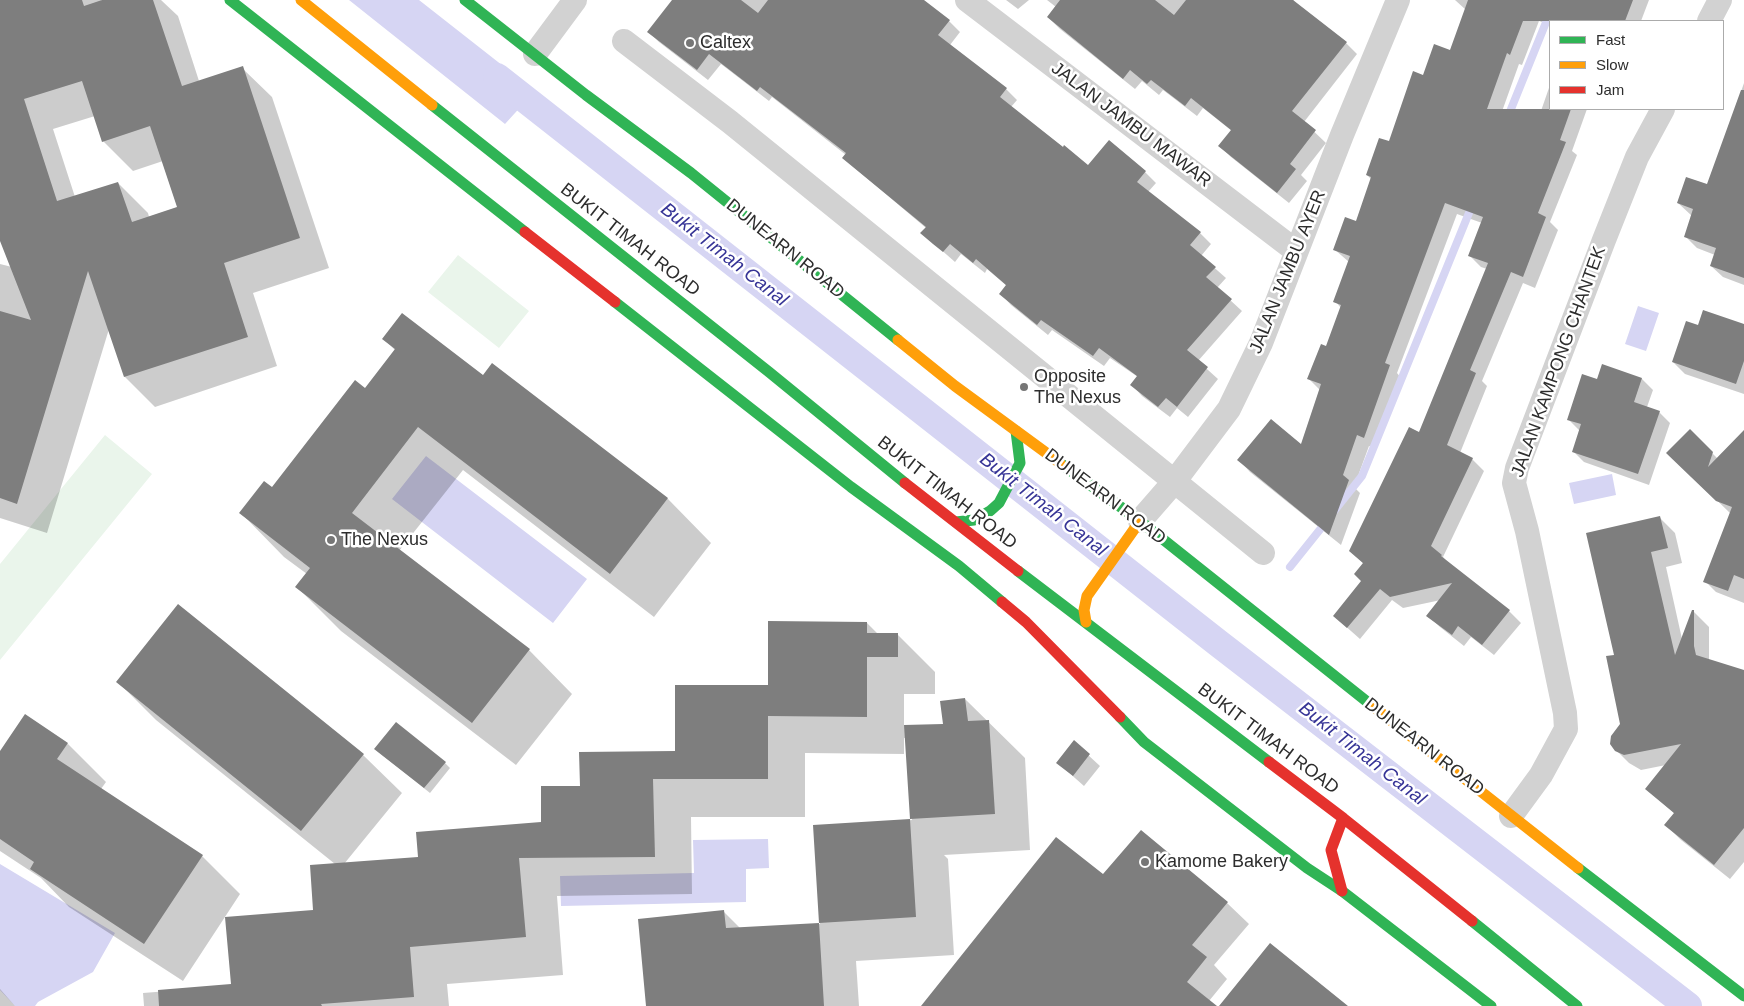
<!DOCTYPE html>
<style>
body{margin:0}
#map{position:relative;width:1744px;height:1006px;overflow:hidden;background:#fff;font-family:Arial,sans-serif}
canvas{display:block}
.legend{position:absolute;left:1549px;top:20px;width:175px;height:90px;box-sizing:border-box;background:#fff;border:1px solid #ababab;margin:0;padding:6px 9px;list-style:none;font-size:15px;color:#2d2d2d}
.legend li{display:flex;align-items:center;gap:10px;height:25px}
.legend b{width:25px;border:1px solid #ababab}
</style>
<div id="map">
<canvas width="1744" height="1006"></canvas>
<ul class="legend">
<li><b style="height:6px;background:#30b455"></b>Fast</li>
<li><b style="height:6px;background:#ff9f0a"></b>Slow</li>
<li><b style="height:6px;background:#e5322d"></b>Jam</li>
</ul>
</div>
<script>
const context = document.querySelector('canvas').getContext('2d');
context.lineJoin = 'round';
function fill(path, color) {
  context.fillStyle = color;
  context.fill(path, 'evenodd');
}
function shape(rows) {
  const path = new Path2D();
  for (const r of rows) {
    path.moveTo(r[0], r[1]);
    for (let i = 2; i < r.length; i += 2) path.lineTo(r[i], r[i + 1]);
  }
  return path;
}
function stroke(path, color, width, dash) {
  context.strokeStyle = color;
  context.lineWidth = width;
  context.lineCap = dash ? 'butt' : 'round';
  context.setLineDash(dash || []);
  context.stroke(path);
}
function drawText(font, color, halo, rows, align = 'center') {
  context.font = font + ' Arial,sans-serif';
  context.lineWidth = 5;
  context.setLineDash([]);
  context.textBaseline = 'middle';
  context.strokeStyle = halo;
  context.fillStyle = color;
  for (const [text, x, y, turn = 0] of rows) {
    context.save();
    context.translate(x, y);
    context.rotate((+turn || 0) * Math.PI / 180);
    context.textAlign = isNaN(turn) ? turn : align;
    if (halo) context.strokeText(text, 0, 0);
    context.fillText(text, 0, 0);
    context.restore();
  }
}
const green = shape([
 [458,255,529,311,499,348,428,292],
 [105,435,152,474,0,660,0,564]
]);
const water = shape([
 [349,0,419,0,535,91,505,124],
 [1638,306,1659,313,1646,351,1625,344],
 [426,456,587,579,553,623,392,499],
 [1612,474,1616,495,1574,504,1569,483],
 [768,839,769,868,746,869,746,902,561,906,560,876,694,873,693,840],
 [0,864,115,933,93,972,38,1002,35,1006,15,1006,0,990]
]);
const shadow = shape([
 [0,0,101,0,102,2,106,0,161,0,178,16,199,81,242,68,272,97,329,268,253,293,277,366,155,407,125,377,109,329,47,533,0,518,0,264,12,267,0,237],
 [95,116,103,141,133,171,163,161,179,208,149,217,148,213,118,183,75,197,53,129],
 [673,0,922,0,949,21,960,32,950,45,1006,89,1017,100,1011,107,1089,167,1145,172,1156,183,1148,192,1200,233,1211,244,1201,256,1226,278,1217,288,1242,311,1198,361,1218,379,1188,417,1177,408,1170,417,1142,396,1132,385,1138,377,1110,358,1104,366,1052,330,1048,335,1011,305,1001,294,1007,286,987,269,985,273,961,254,955,262,922,233,926,228,855,168,846,155,772,97,769,101,721,64,708,80,659,42,649,32],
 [1006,0,1029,0,1018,9],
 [1047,0,1294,0,1293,2,1346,43,1357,54,1304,122,1326,143,1301,175,1307,181,1289,203,1231,157,1220,146,1232,131,1203,108,1197,116,1163,90,1159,95,1142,81,1135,89,1060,29,1048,17,1056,7],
 [1455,0,1649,0,1641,21,1550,21,1550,25,1539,21,1522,65,1519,64,1500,117,1534,131,1550,85,1550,109,1587,109,1572,151,1577,155,1550,222,1558,230,1535,288,1523,283,1482,381,1487,386,1460,453,1472,459,1484,471,1443,557,1452,567,1509,611,1521,623,1494,655,1471,637,1464,646,1440,627,1428,616,1441,600,1403,608,1392,600,1360,639,1334,616,1363,581,1364,564,1350,551,1420,434,1487,269,1481,267,1469,255,1482,223,1457,214,1397,373,1401,378,1376,449,1369,446,1354,487,1360,493,1341,545,1250,472,1239,460,1302,446,1321,391,1309,379,1327,348,1341,308,1335,301,1349,262,1334,249,1356,222,1372,180,1367,175,1389,143,1424,77,1450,51,1466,10],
 [1744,83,1744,285,1723,277,1711,266,1715,255,1697,248,1685,236,1692,216,1678,203,1708,186],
 [1744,325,1744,394,1685,374,1673,362,1699,326],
 [384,339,483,377,492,365,668,499,711,543,654,617,463,470,399,551,529,650,572,694,516,765,341,631,297,587,307,574,284,557,241,513,272,489,365,390,396,351],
 [1602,366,1642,379,1653,390,1647,407,1659,412,1670,423,1649,485,1584,462,1573,451,1580,431,1568,419,1597,381],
 [1690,431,1718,459,1744,432,1744,518,1730,513,1668,453],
 [1660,518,1675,533,1682,563,1666,567,1682,639,1693,611,1709,627,1709,660,1744,671,1744,862,1730,879,1681,840,1666,825,1675,814,1647,789,1666,765,1641,770,1629,763,1613,747,1621,725,1616,656],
 [1744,535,1744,603,1716,592,1705,581],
 [178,606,363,755,402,793,344,864,419,858,543,824,581,787,676,752,769,687,867,623,878,634,897,634,935,672,935,694,904,694,904,726,944,725,965,699,1025,758,1030,850,944,855,948,859,954,955,856,961,859,1006,647,1006,724,912,741,929,820,924,814,826,912,820,906,738,904,738,904,754,805,753,805,817,691,817,692,894,557,896,563,975,447,984,449,1006,144,1006,143,993,232,986,315,911,335,864,156,720,118,682],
 [1074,742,1100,766,1084,786,1058,763],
 [68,744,106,782,101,789,202,856,240,894,183,981,69,907,41,878,0,851,0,753],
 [381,754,445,763,450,768,430,793],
 [1141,831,1227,903,1249,924,1214,965,1227,979,1209,1001,1215,1006,922,1006,1104,876],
 [0,989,15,1006,0,1006]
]);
const stream = shape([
 [1507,119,1555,0],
 [1334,511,1362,476,1473,203],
 [1290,567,1326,522]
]);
const canal = shape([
 [497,77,1218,643,1688,1006]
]);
const building = shape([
 [0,0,82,0,84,6,102,0,153,0,182,86,243,66,300,238,224,263,248,337,124,377,88,271,17,504,0,498,0,311,31,320,0,241],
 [82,81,102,142,150,126,177,207,132,222,118,182,57,201,24,99],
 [672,0,741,0,758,13,768,0,924,0,950,20,938,35,1007,88,1000,97,1063,147,1064,145,1088,165,1109,140,1146,171,1137,182,1201,232,1190,245,1216,267,1206,277,1232,299,1187,350,1208,367,1177,407,1166,398,1158,407,1130,385,1137,376,1099,348,1093,356,1041,320,1037,325,999,294,1006,285,976,259,973,263,950,244,943,252,933,244,920,233,926,227,842,158,846,153,760,87,757,91,709,54,697,70,647,32],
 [1060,0,1155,0,1174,15,1186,0,1293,0,1347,42,1292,111,1316,130,1290,164,1296,169,1277,193,1218,146,1231,130,1191,98,1185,106,1151,80,1147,84,1130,70,1123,79,1047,17],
 [1468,0,1633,0,1625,21,1523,21,1510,55,1507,53,1487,109,1571,109,1560,140,1566,142,1538,213,1546,217,1523,277,1511,272,1470,370,1476,373,1447,445,1473,458,1431,546,1442,555,1441,556,1510,610,1482,645,1458,626,1452,635,1426,616,1452,583,1390,597,1380,589,1347,628,1333,616,1361,581,1354,574,1363,563,1349,551,1409,427,1419,432,1488,263,1468,256,1483,217,1445,203,1385,363,1390,365,1364,438,1357,435,1343,475,1349,480,1329,535,1237,460,1271,419,1301,444,1321,384,1307,379,1321,344,1326,346,1341,305,1333,302,1350,256,1333,250,1345,217,1356,221,1371,177,1366,175,1379,138,1389,141,1413,71,1423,75,1434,44,1450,50],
 [1741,90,1744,90,1744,278,1710,266,1716,248,1684,237,1693,209,1677,203,1686,177,1707,184],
 [1703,310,1744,324,1744,361,1736,384,1672,362,1686,321,1698,325],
 [402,313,483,375,492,363,668,498,610,574,418,427,352,513,530,649,472,723,295,587,310,568,239,513,264,481,272,487,355,380,365,388,395,349,382,339],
 [1602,364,1642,378,1634,402,1660,411,1638,474,1572,452,1581,424,1567,420,1582,374,1597,379],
 [1690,429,1713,452,1708,467,1744,430,1744,579,1734,575,1728,591,1703,582,1732,507,1716,501,1666,453],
 [1660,516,1668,548,1651,552,1675,655,1692,610,1694,610,1694,646,1696,655,1744,670,1744,828,1714,865,1664,825,1674,813,1645,789,1681,744,1624,755,1615,751,1610,744,1611,736,1620,724,1606,656,1614,655,1586,533],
 [178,604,364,754,301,831,116,682],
 [768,621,867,622,867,633,898,633,898,657,867,657,867,717,768,716,768,779,653,779,655,857,519,858,526,937,410,947,414,997,321,1004,322,1006,159,1006,158,990,231,984,225,917,313,910,310,865,418,857,416,832,541,822,541,786,580,786,579,752,675,751,675,685,768,685],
 [965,698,968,721,989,720,995,814,910,819,904,725,943,724,940,701],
 [25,714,68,743,57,759,203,855,144,944,30,869,34,862,0,839,0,751],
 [396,722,446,762,424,788,374,749],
 [1074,740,1090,754,1073,776,1056,763],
 [910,819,916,917,819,923,813,825],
 [1141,830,1228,902,1192,945,1207,957,1187,982,1217,1006,921,1006,1056,837,1103,874],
 [724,910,726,928,819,923,824,1006,646,1006,638,919],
 [1270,943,1348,1006,1219,1006]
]);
const street = shape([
 [967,0,1296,251],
 [1709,21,1720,0],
 [624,41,730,122,1263,553],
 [535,54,575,0],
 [1140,521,1174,482,1229,409,1261,343,1342,135,1398,0],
 [1511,816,1541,775,1566,729,1565,713,1527,531,1514,483,1517,468,1604,240,1637,157,1663,109]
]);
const fast = shape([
 [230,0,525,232],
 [465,0,586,95,691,173,898,340],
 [432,105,769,372,905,483],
 [615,302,851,487,959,566,1002,602],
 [1060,463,1140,521,1375,708],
 [956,522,974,520,990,511,999,503,1020,463,1016,431],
 [1018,571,1269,762],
 [1120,717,1144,742,1307,868,1342,891,1491,1006],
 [1578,868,1744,996],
 [1472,921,1577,1006]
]);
const slow = shape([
 [301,0,432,105],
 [898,340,955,386,1060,463],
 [1086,622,1084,610,1087,596,1140,521],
 [1375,708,1578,868]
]);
const jam = shape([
 [525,232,615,302],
 [905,483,1018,571],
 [1002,602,1026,622,1120,717],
 [1269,762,1343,818,1472,921],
 [1342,891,1331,850,1343,818]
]);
const markers = [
 [690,43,5,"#767676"],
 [1024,387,5,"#767676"],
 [331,540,5,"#767676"],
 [1145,862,5,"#767676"]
];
const poiNames = [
 ["Caltex",700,43],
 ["Opposite",1034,377],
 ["The Nexus",1034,398],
 ["The Nexus",341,540],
 ["Kamome Bakery",1155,862]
];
const streetNames = [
 ["JALAN JAMBU MAWAR",1131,125,37],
 ["BUKIT TIMAH ROAD",630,240,38],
 ["DUNEARN ROAD",785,249,39],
 ["JALAN JAMBU AYER",1288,272,-68],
 ["JALAN KAMPONG CHANTEK",1559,362,-70],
 ["BUKIT TIMAH ROAD",947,493,38],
 ["DUNEARN ROAD",1105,497,37],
 ["BUKIT TIMAH ROAD",1268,739,37],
 ["DUNEARN ROAD",1424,747,38]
];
const waterNames = [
 ["Bukit Timah Canal",724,255,38],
 ["Bukit Timah Canal",1043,505,38],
 ["Bukit Timah Canal",1362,754,38]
];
fill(green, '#eaf5eb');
fill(water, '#d6d5f3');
fill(shadow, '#0003');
stroke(stream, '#d6d5f3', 8);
stroke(canal, '#d6d5f3', 28);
fill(building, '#7e7e7e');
stroke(street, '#d2d2d2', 24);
stroke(fast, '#30b455', 11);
stroke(slow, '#ff9f0a', 11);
stroke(jam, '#e5322d', 11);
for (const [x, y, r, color] of markers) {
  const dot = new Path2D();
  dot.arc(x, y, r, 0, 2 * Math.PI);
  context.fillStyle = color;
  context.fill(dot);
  stroke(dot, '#fff', 2);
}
drawText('18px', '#2d2d2d', '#fff', poiNames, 'left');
drawText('18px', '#2d2d2d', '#fff', streetNames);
drawText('italic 19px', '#363496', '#fff', waterNames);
</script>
